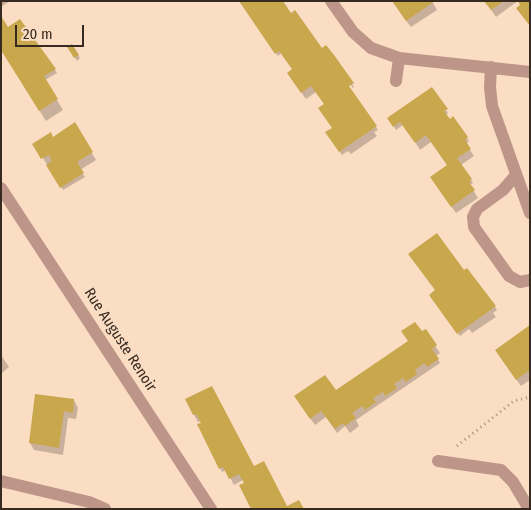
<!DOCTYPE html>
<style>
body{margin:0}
#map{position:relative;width:531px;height:510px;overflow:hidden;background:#fbddc3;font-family:"Fira Sans Condensed",sans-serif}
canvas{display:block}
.frame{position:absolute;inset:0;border:2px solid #372b21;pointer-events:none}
.scale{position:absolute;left:15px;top:25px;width:69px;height:22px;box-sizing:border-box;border:2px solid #372b21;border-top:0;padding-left:6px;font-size:15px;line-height:18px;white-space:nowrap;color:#372b21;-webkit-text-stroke:4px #fbddc3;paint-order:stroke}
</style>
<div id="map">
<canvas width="531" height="510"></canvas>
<div class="frame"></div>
<div class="scale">20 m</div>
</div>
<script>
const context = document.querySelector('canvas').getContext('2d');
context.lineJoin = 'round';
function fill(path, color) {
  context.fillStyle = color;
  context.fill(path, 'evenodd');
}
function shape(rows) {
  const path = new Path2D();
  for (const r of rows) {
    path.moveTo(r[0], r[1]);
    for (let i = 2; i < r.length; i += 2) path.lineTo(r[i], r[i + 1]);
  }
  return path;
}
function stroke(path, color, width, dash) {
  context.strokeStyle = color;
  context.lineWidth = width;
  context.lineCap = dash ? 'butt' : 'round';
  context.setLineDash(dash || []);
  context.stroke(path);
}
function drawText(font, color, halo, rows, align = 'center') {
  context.font = font + ' "Fira Sans Condensed",sans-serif';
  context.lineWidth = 4.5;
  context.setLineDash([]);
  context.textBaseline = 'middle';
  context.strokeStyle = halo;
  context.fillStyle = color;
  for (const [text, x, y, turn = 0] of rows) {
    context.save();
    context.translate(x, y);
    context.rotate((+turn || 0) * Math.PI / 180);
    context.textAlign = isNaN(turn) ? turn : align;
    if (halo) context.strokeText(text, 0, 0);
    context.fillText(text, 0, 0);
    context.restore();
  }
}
const shadow = shape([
 [1,1,10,1,1,7],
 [240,1,291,15,322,50,333,56,354,87,353,88,346,79,345,81,378,130,374,132,377,136,351,154,348,151,342,155,329,136,333,128,325,105,316,92,306,99,293,81,293,70,281,53,278,56],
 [432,1,437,10,411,27,404,18],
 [485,1,518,1,496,17],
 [7,29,45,55,57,73,45,80,63,110,46,121,1,49],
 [72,46,80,58,77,61,69,48],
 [446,110,448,113,446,115,449,120,453,118,469,141,466,144,474,156,461,165,473,183,470,185,478,198,456,213,436,185,448,166,431,142,420,150,404,124,396,130,389,119],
 [74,124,96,160,80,170,85,177,63,190,34,144,53,138],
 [414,261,464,272,467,269,495,307,497,310,493,313,496,317,472,333,469,329,460,336,432,298,436,291],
 [530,326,530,380,521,386,501,358],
 [425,330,440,353,436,356,440,363,356,420,359,426,350,433,345,426,337,433,326,417,315,425,300,404,336,391],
 [1,355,9,367,1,374],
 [212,387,254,467,287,507,303,509,252,509,243,480,234,485,226,470,222,472,199,425,205,432,201,421,198,422,194,415],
 [74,400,78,408,76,419,68,418,63,455,34,450,30,443]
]);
const building = shape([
 [239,1,283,1,291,13,295,10,322,48,326,45,334,55,354,83,349,86,377,126,339,152,325,132,332,128,318,108,324,104,311,86,301,93,287,73,292,69,279,51,275,54],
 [392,1,435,1,406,21],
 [484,1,504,1,491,10],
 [518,1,530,1,530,26,516,8,520,5],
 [1,16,8,27,20,19,56,69,44,76,58,99,39,111,1,50],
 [72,44,79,55,74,58,67,47],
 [432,87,448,109,444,111,450,119,453,116,468,137,465,140,471,149,457,158,472,179,469,182,475,190,451,207,430,177,447,165,426,135,415,143,400,122,393,127,387,118],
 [75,122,93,152,77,162,84,173,60,188,46,165,52,161,49,155,41,159,32,144,51,132,53,137],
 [437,233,464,270,467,268,496,306,457,334,429,295,435,290,408,254],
 [415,322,422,331,426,329,437,345,432,349,439,359,427,367,424,363,415,370,417,374,406,382,403,378,394,384,397,388,385,396,383,392,373,398,376,402,365,410,362,406,352,413,356,418,345,426,343,423,335,429,321,411,310,419,294,396,325,375,336,390,408,341,401,331],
 [530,325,530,370,516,380,495,350],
 [212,386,254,466,264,461,287,506,299,500,304,509,251,509,239,485,244,483,239,474,229,479,223,467,219,469,197,424,201,423,196,414,193,415,185,399],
 [35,394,74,399,73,413,64,411,59,448,29,443]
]);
const path = shape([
 [457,446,514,401,530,397]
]);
const minor = shape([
 [331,1,353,32,371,48,399,58,530,72],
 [491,67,490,87,492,106,530,213],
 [396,81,399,58],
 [516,175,503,190,477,209,473,217,474,227,509,276,520,282,530,280],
 [1,188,211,509],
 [438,461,501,470,513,482,529,509],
 [1,481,89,502,105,509]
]);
const streetNames = [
 ["Rue Auguste Renoir",120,340,57]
];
fill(shadow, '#0003');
fill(building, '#c8a74d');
stroke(path, '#a48e7b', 3, [1, 4]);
stroke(minor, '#bd9589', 12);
drawText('15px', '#372b21', '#fbddc3', streetNames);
</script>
